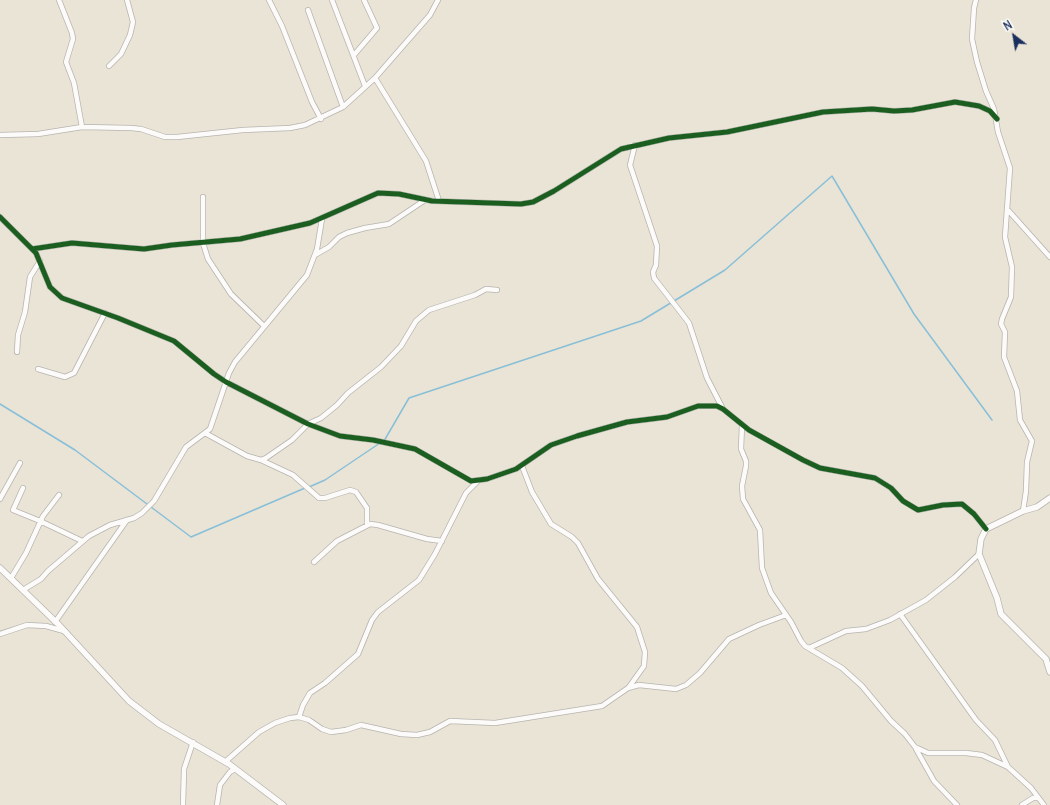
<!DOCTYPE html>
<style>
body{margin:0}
#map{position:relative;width:1050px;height:805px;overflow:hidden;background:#eae4d6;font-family:Delius,sans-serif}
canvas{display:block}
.north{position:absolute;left:994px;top:16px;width:40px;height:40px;-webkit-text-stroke:3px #fdfcf7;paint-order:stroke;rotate:329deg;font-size:11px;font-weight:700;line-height:16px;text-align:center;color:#1b2f5e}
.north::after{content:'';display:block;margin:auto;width:14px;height:18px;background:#1b2f5e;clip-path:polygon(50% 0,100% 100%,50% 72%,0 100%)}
</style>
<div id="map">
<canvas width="1050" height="805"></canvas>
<div class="north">N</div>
</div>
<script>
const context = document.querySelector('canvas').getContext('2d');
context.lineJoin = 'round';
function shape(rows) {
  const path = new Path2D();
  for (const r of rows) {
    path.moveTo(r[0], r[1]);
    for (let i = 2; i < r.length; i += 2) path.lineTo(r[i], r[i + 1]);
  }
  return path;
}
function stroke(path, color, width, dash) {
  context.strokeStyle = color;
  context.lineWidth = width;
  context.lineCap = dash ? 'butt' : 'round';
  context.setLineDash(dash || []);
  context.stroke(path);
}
const stream = shape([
 [0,404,75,450,191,537,305,488],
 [384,441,409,398,641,321,725,270,832,176,914,314,992,420],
 [309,487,325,480,380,443]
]);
const minor = shape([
 [59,0,72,33,73,39,66,62,74,83,82,127],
 [269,0,282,26,312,102,321,119],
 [332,0,365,86],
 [976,0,974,8,972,39,977,62,986,91,994,109,998,132,1010,168,1005,237,1012,267,1011,297,1002,319,1001,324,1005,332,1004,357,1017,391,1020,420,1032,441,1027,462,1026,491,1023,511],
 [308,10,343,107],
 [354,55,377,28,364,0],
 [109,66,121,54,130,35,133,22,127,0],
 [375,78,426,161,439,201],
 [0,135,38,134,82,127,131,128,141,129,165,137,177,137,243,130,290,128,305,125,343,107,375,78,430,15,438,0],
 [635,145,630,165,657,246,656,265,653,272,654,278,689,323,707,378,723,409],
 [203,197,203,243,208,259,231,294,264,326],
 [1007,209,1050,257],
 [0,217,36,253,50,287,62,298,118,318,174,341,214,374,226,382,308,424,340,436,373,440,415,449,471,481,487,479,516,469,551,445,577,436,627,422,667,417,698,406,717,406,723,409,749,430,803,460,820,468,875,478,891,488,903,501,918,510,943,505,962,504,974,514,986,529],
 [32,249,72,243,144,249,172,245,240,239,310,223,378,193,399,194,432,201,521,204,533,202,554,191,621,149,669,138,727,132,823,112,872,109,894,111,912,110,955,102,979,106,990,111,997,119],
 [315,255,329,247,339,237,347,233,365,228,389,224,425,200],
 [17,352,18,335,25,312,30,277,40,261],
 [38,369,65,377,74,373,105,313],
 [742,425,741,449,746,461,746,466,742,486,743,499,760,530,762,568,771,593,791,622,801,641,805,646,842,668,862,686,891,721,905,734,915,747,928,753,966,753,982,755,1008,767,1031,788,1044,805],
 [205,433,247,456,261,460,266,458,292,440,308,424,321,418,337,405,348,393,381,367,401,346,416,321,429,310,475,295,486,289,497,290],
 [261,460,293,475,319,498,325,498,350,490,356,492,367,508,367,525],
 [522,466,532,492,551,524,572,537,578,543,598,579,637,627,645,652,644,666,629,687],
 [23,488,13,510,40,521,82,541],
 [0,499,20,463],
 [314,562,337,541,370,524,378,525,427,539,442,541],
 [11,578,26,553,43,516,59,495],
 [23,590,41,579,48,571,89,536,110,525,134,518,142,513,154,501,186,447,210,429,229,373,235,362,307,275,317,249,322,219],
 [900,614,976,720,995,740,1008,767],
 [55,622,127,520],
 [0,634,27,625,46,626,64,631],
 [809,648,846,631,866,629,890,620,926,600,955,577,979,554],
 [299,717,303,705,310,693,325,683,358,654,372,620,378,612,419,580,435,554,466,493,477,482],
 [916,749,934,781,957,805],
 [225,762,259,732,275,723,290,718,299,717,309,720,322,729,331,732,346,730,361,725,401,734,417,735,430,732,450,721,495,723,602,706,628,688,639,685,676,689,686,685,700,673,729,639,759,625,786,615],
 [183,805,184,769,193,742],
 [217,805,220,785,230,772,235,769],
 [1022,805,1033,798,1038,798]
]);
const tertiary = shape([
 [1050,498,1037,507,1023,511,986,529,981,539,979,554,997,598,1001,614,1046,659,1050,672],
 [0,568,59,625,129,701,159,724,229,764,283,805]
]);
const cycleway = shape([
 [0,217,36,253,50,287,62,298,118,318,174,341,214,374,226,382,308,424,340,436,373,440,415,449,471,481,487,479,516,469,551,445,577,436,627,422,667,417,698,406,717,406,723,409,749,430,803,460,820,468,875,478,891,488,903,501,918,510,943,505,962,504,974,514,986,529],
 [32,249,72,243,144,249,172,245,240,239,310,223,378,193,399,194,432,201,521,204,533,202,554,191,621,149,669,138,727,132,823,112,872,109,894,111,912,110,955,102,979,106,990,111,997,119]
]);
stroke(stream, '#88bfd8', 1.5);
stroke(minor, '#b6b4b0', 6);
stroke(tertiary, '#b6b4b0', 7);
stroke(minor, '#fcfbf9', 4.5);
stroke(tertiary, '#fcfbf9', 5.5);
stroke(cycleway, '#1b5e20', 5);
</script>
